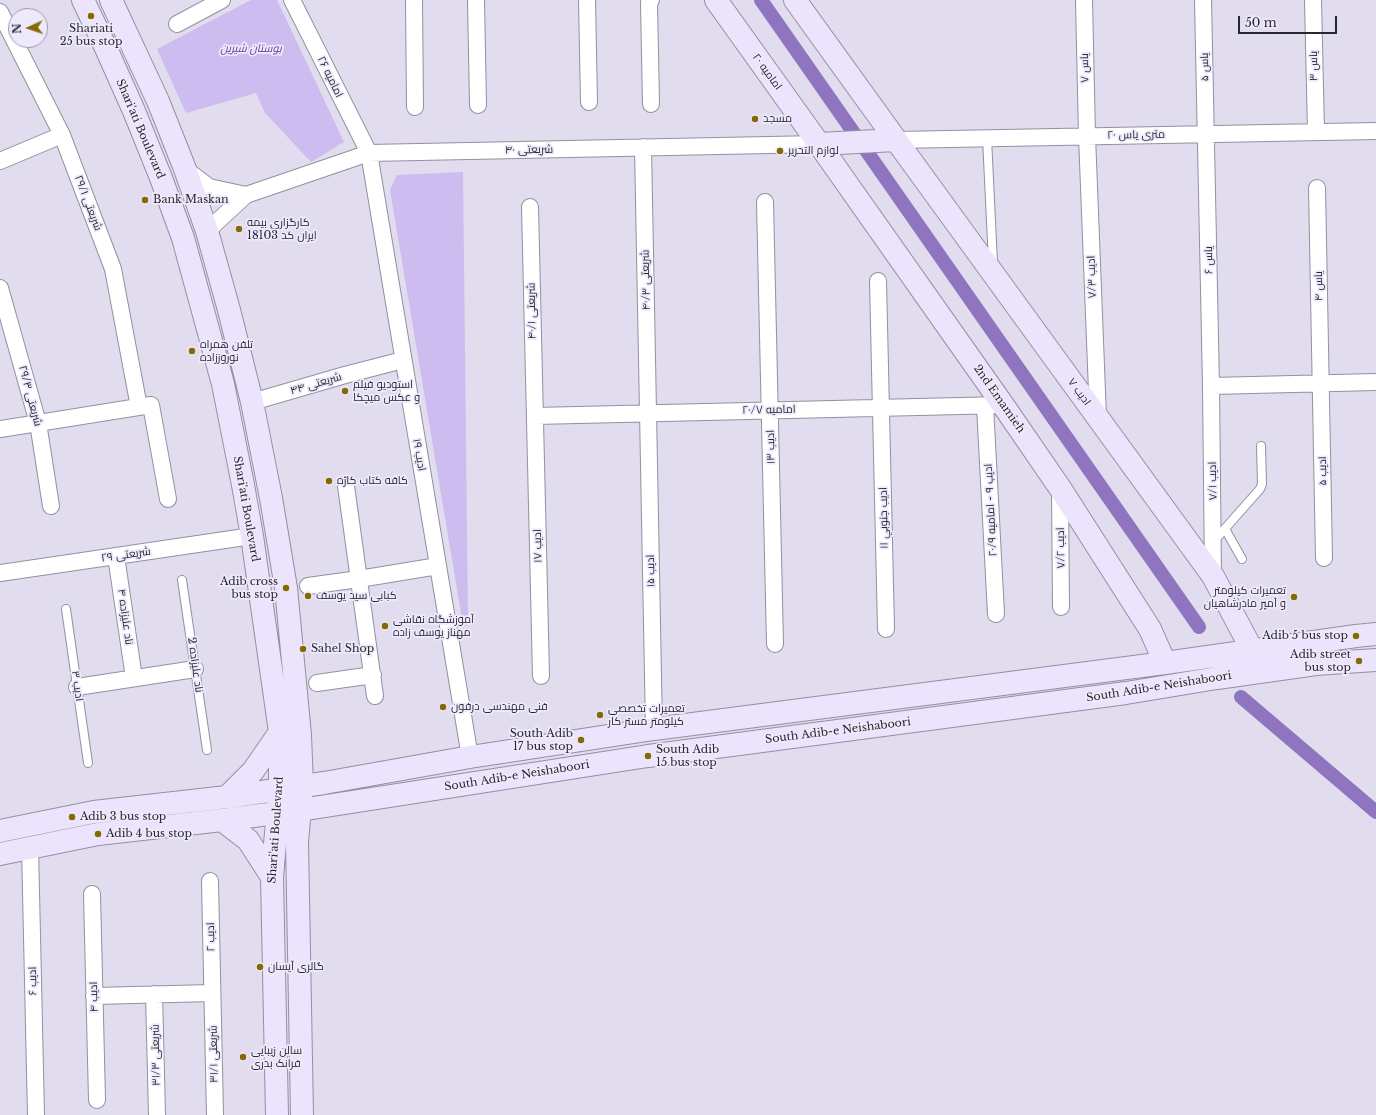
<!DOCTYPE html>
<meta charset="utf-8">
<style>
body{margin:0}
#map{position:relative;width:1376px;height:1115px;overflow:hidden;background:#e1dcee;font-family:"Libre Baskerville",serif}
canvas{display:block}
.north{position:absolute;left:8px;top:8px;width:40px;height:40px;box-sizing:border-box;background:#eee9fc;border:1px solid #9f9baa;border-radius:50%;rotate:267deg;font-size:11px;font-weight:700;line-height:16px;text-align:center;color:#29272e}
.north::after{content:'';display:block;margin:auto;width:14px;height:18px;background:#866905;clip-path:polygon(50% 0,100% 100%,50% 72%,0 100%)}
.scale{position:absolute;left:1238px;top:16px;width:99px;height:18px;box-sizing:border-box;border:2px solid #29272e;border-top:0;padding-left:5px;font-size:12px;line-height:14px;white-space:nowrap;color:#29272e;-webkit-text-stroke:3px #eee9fc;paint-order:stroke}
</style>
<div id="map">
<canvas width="1376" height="1115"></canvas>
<div class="north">N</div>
<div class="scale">50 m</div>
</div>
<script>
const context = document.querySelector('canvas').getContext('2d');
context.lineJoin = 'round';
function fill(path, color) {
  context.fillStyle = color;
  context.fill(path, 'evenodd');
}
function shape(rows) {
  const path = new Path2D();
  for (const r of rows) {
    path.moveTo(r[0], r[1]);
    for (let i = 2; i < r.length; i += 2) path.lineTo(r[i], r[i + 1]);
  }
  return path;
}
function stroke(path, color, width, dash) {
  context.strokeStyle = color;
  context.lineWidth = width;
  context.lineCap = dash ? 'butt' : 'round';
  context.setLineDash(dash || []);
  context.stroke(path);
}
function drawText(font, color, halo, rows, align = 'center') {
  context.font = font + ' "Libre Baskerville",Cairo,serif';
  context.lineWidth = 3.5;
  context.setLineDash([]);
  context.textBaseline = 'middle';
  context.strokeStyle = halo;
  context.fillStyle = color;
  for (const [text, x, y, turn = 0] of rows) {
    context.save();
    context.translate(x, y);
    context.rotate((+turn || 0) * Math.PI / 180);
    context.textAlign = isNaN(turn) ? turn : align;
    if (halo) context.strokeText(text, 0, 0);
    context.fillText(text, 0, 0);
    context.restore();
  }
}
const green = shape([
 [251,0,277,0,344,142,311,162,265,113,256,93,186,113,157,49],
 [463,172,468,626,463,625,390,190,397,175]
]);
const canal = shape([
 [761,0,1199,627],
 [1241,697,1376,812]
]);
const lane = shape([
 [987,138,993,263],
 [1225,529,1242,559],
 [1214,541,1260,489,1262,484,1261,446],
 [182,580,207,750],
 [66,609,88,763]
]);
const street = shape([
 [292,0,369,153,470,757],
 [414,0,415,107],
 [476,0,478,105],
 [587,0,589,102],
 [651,0,649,3,651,104],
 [1084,0,1087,136,1098,417],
 [1203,0,1211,386,1213,576],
 [1313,0,1316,132],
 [0,12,62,135,113,269,139,407],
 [177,24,222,0],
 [896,140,1376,131],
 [643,147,654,729],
 [0,161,62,135],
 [185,169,209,187,246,195,207,231],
 [1317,188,1324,558],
 [246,195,369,153,819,144],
 [765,202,775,644],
 [530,207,541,676],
 [878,281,886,629],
 [0,288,38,423,51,506],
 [1211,386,1376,382],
 [252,402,345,375,403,360],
 [985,406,996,614],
 [535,416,1003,405],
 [0,429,151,405,168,499],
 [346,486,375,696],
 [1060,488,1061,607],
 [116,556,134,678],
 [0,573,252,536],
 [308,586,359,579,438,566],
 [317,683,373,675],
 [77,687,195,669],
 [30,847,36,1115],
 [210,881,215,1115],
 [92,894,97,1100],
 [154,994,157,1115],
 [94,996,212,993]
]);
const secondary = shape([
 [83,0,105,46,134,111,161,178,183,238,223,384,243,485,252,536,280,732,280,789,272,877,277,1115],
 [111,0,158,101,185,169,207,231,229,310,252,402,271,498,286,588,300,735,302,786,297,842,302,1115],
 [716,0,819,144,1003,405,1060,488,1150,629,1165,663],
 [795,0,896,140,1213,576,1252,650],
 [819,144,896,140],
 [227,797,253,771,280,732],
 [222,820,248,840,272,877],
 [0,831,94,812,227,797,324,783,470,757,654,729,1165,663,1356,636,1376,634],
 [0,854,98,834,222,820,300,810,648,756,1126,693,1217,678,1316,664,1376,660]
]);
const markers = [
 [91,16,4,"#866905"],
 [755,119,4,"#866905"],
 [780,151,4,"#866905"],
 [145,200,4,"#866905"],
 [239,229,4,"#866905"],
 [192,351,4,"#866905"],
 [345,391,4,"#866905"],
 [329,481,4,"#866905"],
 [286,588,4,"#866905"],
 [308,596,4,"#866905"],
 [1294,597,4,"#866905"],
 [385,626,4,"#866905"],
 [1356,636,4,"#866905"],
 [303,649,4,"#866905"],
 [1359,661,4,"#866905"],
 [443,707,4,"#866905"],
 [600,715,4,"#866905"],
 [581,740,4,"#866905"],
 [648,756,4,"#866905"],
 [72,817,4,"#866905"],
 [98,834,4,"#866905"],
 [260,967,4,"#866905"],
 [243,1057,4,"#866905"]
];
const poiNames = [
 ["Shariati",91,29,"center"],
 ["25 bus stop",91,42,"center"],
 ["مسجد",763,119],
 ["لوازم التحریر",788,151],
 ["Bank Maskan",153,200],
 ["کارگزاری بیمه",247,223],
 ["ایران کد 18103",247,236],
 ["تلفن همراه",200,345],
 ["نوروززاده",200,358],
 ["استودیو فیلم",353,385],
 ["و عکس میچکا",353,398],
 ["کافه کتاب کاژه",337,481],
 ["Adib cross",278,582,"right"],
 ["bus stop",278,595,"right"],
 ["تعمیرات کیلومتر",1286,591,"right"],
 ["و آمپر مادرشاهیان",1286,604,"right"],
 ["کبابی سید یوسف",316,596],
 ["آموزشگاه نقاشی",393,620],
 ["مهناز یوسف زاده",393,633],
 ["Adib 5 bus stop",1348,636,"right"],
 ["Sahel Shop",311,649],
 ["Adib street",1351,655,"right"],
 ["bus stop",1351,668,"right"],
 ["فنی مهندسی درفون",451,707],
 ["تعمیرات تخصصی",608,709],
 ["کیلومتر مستر کار",608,722],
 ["South Adib",573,734,"right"],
 ["17 bus stop",573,747,"right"],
 ["South Adib",656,750],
 ["15 bus stop",656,763],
 ["Adib 3 bus stop",80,817],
 ["Adib 4 bus stop",106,834],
 ["گالری آيسان",268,967],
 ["سالن زیبایی",251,1051],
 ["فرانک بدری",251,1064]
];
const parkNames = [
 ["بوستان شیرین",251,49]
];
const streetNames = [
 ["یاس ۳",1314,66,-91],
 ["یاس ۵",1205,67,-91],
 ["یاس ۷",1085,68,-91],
 ["امامیه ۲۰",767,72,54],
 ["امامیه ۲۶",330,77,64],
 ["Shari'ati Boulevard",140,129,67],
 ["۲۰ متری یاس",1136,135,-1],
 ["شریعتی ۴۰",529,150,-1],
 ["شریعتی ۲۹/۱",88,203,69],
 ["یاس ۶",1209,260,-91],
 ["ادیب ۷/۳",1092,277,-92],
 ["شریعتی ۴۰/۳",646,280,-91],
 ["یاس ۴",1319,286,-91],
 ["شریعتی ۴۰/۱",532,311,-91],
 ["شریعتی ۴۴",316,384,-16],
 ["ادیب ۷",1079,392,54],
 ["شریعتی ۲۹/۳",30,396,75],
 ["2nd Emamieh",999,399,55],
 ["امامیه ۲۰/۷",769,410,-1],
 ["ادیب ۱۳",771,447,-91],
 ["ادیب ۱۹",419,455,80],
 ["ادیب ۵",1323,471,-91],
 ["ادیب ۷/۱",1213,481,-91],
 ["Shari'ati Boulevard",246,509,80],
 ["ادیب ۹ - امامیه ۲۰/۹",991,510,-93],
 ["ادیب جنوبي ١١",884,518,-91],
 ["ادیب ۱۷",538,546,-91],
 ["ادیب ۷/۲",1061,548,-91],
 ["شریعتی ۲۹",126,555,-8],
 ["ادیب ۱۵",651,571,-91],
 ["ناد علیزاده ۴",125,617,82],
 ["ناد علیزاده 2",195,665,82],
 ["ادیب ۳",77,686,82],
 ["South Adib-e Neishaboori",1159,687,-9],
 ["South Adib-e Neishaboori",838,731,-7],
 ["South Adib-e Neishaboori",517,776,-9],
 ["Shari'ati Boulevard",276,830,-86],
 ["ادیب ۲",211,937,-91],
 ["ادیب ۶",33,981,-91],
 ["ادیب ۴",94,997,-91],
 ["شریعتی ۳۱/۱",214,1054,-91],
 ["شریعتی ۳۱/۳",156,1055,-91]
];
fill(green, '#ccbcef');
stroke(canal, '#8f74c0', 14);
stroke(lane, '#948fa1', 10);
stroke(street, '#948fa1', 18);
stroke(secondary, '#948fa1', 24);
stroke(lane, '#fff', 8);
stroke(street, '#fff', 16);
stroke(secondary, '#ece3fc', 22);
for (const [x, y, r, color] of markers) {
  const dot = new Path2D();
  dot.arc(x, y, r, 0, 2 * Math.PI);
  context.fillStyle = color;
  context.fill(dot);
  stroke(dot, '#eee9fc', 1.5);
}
drawText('11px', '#29272e', '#eee9fc', poiNames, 'left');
drawText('italic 11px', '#613b98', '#eee9fc', parkNames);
drawText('11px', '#29272e', '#eee9fc', streetNames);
</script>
